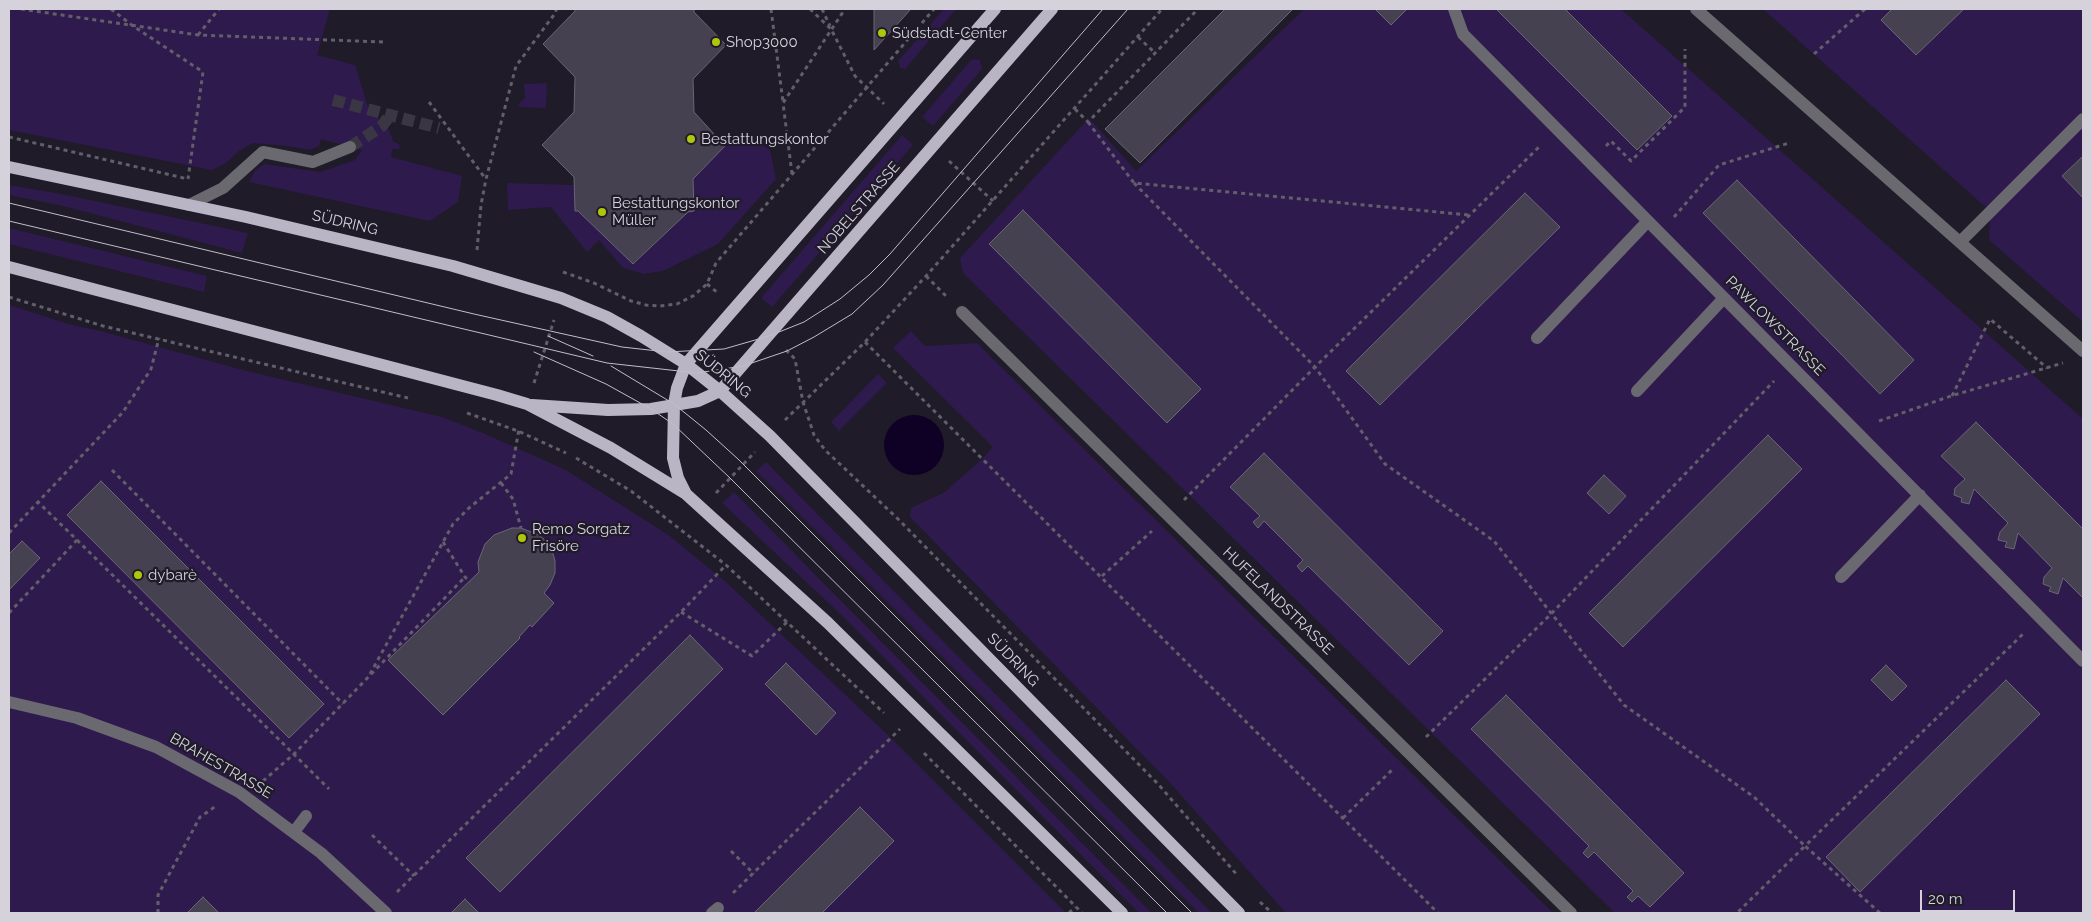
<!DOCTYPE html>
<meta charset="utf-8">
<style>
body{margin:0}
#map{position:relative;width:2092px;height:922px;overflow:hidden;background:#1f1b28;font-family:Raleway,sans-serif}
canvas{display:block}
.frame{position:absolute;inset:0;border:10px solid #d5d2dc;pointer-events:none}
.scale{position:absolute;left:1920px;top:890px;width:95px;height:22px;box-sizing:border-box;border:2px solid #d5d2dc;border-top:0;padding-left:6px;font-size:15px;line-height:18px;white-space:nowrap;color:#d5d2dc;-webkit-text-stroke:4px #1f1b28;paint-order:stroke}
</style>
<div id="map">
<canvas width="2092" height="922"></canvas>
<div class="frame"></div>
<div class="scale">20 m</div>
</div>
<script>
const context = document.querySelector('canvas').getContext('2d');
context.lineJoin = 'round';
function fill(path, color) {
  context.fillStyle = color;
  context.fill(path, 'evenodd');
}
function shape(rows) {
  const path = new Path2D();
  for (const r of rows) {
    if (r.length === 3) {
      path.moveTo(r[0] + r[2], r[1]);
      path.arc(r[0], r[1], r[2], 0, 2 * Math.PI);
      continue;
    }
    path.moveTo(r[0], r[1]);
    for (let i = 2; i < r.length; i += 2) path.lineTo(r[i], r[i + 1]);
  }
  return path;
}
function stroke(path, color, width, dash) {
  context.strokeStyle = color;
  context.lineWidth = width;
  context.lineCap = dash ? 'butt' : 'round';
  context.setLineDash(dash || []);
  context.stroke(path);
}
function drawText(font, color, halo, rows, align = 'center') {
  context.font = font + ' Raleway,sans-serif';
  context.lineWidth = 4.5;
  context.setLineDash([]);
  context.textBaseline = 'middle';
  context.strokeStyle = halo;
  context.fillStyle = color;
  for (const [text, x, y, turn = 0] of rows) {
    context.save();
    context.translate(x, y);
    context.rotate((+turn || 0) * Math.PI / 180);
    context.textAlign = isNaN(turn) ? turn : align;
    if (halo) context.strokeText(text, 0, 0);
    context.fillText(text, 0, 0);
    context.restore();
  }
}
const green = shape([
 [9,9,330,9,317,55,355,65,368,107,389,130,393,141,400,145,399,149,392,149,391,157,462,176,458,202,430,221,249,182,255,171,264,164,320,172,355,160,362,150,321,139,319,146,310,150,288,146,253,143,239,151,226,163,212,170,9,130],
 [944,9,956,9,905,69,900,68,898,61],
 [1304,9,1621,9,2083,419,2083,913,1615,913,963,273,960,258,1089,118,1136,171],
 [1763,9,2083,9,2083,322,1989,240,1990,211],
 [972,59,980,60,982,69,933,126,922,117],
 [547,83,546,108,520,107,518,104,525,98,524,84],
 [902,135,913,145,772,307,761,298],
 [763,145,770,150,776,179,718,244,663,271,644,274,623,268,599,240,587,252,551,207,508,210,507,183,574,185,575,211,578,211,634,264,688,212,694,211,693,179,725,146],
 [9,185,61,194,248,233,242,253,63,206,9,195],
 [9,228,207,276,204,292,9,244],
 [9,305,72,325,100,331,247,371,442,417,483,433,566,470,670,536,727,583,890,737,1066,913,9,913],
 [911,331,925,346,977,343,1553,913,1286,913,1171,784,910,517,911,508,945,492,983,458,993,447,893,348],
 [878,374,887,383,839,431,831,422],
 [766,462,1212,913,1199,913,756,471],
 [734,492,848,608,1152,913,1139,913,836,610,722,503]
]);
const water = shape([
 [914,445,30]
]);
const building = shape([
 [575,9,694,9,694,12,726,45,693,79,694,112,725,146,693,179,694,211,688,212,633,264,578,211,575,211,574,177,542,145,574,112,575,77,543,44,575,11,575,9],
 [874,9,911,9,874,50,874,9],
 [1225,9,1293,9,1140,163,1105,129,1225,9],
 [1375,9,1407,9,1391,25,1375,9],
 [1496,9,1565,9,1672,116,1637,150,1496,9],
 [1892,9,1964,9,1916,55,1881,20,1892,9],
 [2083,156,2083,198,2062,176,2083,156],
 [1737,180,1914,360,1880,394,1703,213,1737,180],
 [1525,193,1560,227,1380,405,1346,371,1525,193],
 [1023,210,1201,389,1167,423,989,244,1023,210],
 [1976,422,2083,529,2083,598,2063,578,2058,594,2049,591,2051,587,2043,584,2044,577,2052,568,2018,533,2014,549,2005,547,2007,542,1998,540,2000,532,2008,523,1974,489,1969,504,1961,502,1962,498,1954,495,1955,488,1965,479,1941,456,1976,422],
 [1768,435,1802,469,1623,647,1589,613,1768,435],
 [1264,453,1443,631,1409,665,1308,566,1302,572,1297,566,1303,560,1264,521,1258,528,1253,522,1260,516,1230,487,1264,453],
 [1604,475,1626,496,1609,514,1587,493,1604,475],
 [101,481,324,704,289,738,67,515,101,481],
 [512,528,521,528,539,535,546,541,552,550,555,561,555,573,550,585,544,593,554,603,532,627,530,625,519,637,520,638,443,715,388,660,479,572,478,562,485,544,494,535,512,528],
 [22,541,40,558,9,590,9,554,22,541],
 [690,635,723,669,500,892,466,858,690,635],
 [786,663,836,713,816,735,765,684,786,663],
 [1886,665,1907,686,1892,701,1871,680,1886,665],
 [2006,680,2040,714,1860,892,1826,857,2006,680],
 [1506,695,1684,873,1650,907,1638,896,1632,902,1627,897,1633,891,1594,852,1588,858,1583,853,1589,846,1471,729,1506,695],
 [860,807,894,841,822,913,754,913,860,807],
 [203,897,219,913,187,913,203,897],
 [465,899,479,913,451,913,465,899]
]);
const minorTunnel = shape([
 [333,100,439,128],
 [350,147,382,126,390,115]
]);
const path = shape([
 [21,9,198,35,383,42],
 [111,9,133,26,203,72,188,179],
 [771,9,783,102],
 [810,9,831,29,855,76,884,104],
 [822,9,830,26],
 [198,35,219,9],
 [1138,37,1155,53],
 [1814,54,1865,9],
 [429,102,485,178],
 [1075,109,1088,122,1198,9],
 [1088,122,1134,183,1469,215],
 [9,137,188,179],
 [1606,146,1611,141,1631,161,1685,107,1685,49],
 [949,161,993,201],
 [792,174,783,103,845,9],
 [1134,183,1315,367,1385,464,1494,541,1624,705,1754,797,1805,846,1737,913],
 [1674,217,1719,165,1789,143],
 [477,250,481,205,486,179,516,66,556,12,556,9],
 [563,272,594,283,631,301,646,305,660,306,677,304,693,296,707,284,716,263,934,9],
 [926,276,947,297],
 [707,284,718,293],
 [9,297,103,326,408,398],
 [865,342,1438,913],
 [786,350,795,359,803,402,814,435,825,450,898,519,1158,784,1238,876],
 [534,383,554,320],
 [1952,396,1990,319,2047,368],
 [467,413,518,431,566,453],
 [785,420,865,342,926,276,1162,9],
 [1879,421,1951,396,2063,363],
 [576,458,631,491,726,565,884,713],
 [112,470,343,704],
 [501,483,513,499,521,528],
 [716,493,755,452],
 [1184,500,1315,367,1541,145],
 [9,533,38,502],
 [77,540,329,789],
 [443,542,465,577,470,582],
 [1102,576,1152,531],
 [681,612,752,656,787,622],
 [9,613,77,540,38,502,123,412,151,369,159,338],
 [370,674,453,524,469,508,511,474,519,429],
 [1426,737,1551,614,1774,381],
 [924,753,1082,913],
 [263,781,294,754,465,577],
 [1343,818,1394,768],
 [372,835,414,876],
 [731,851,754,874],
 [397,892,681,612,726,565],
 [733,893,900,729],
 [1260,902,1272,913],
 [158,913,158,895,200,817,216,806],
 [1069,913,1075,907],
 [1880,913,1805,846,2024,633]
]);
const minor = shape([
 [1454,9,1463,34,2083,661],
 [1696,9,2083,351],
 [189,205,223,188,263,152,313,162,350,147],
 [1961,241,2083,119],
 [962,312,1571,913],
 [1537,338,1648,221],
 [1637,391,1724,298],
 [1841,577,1920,495],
 [9,702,77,718,156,747,239,792,321,853,386,913],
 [294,832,306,816],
 [712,913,718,908]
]);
const major = shape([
 [9,167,246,217,453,266,561,298,607,317,641,336,686,364,720,391,770,436,1239,913],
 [9,267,497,395,527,404,611,448,686,494,828,623,1122,913],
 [532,405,608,410,651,409,698,401,720,391,1052,9],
 [686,494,678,478,673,458,674,404,677,388,686,364,995,9]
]);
const tram = shape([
 [9,203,474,314,622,347,667,352,724,349,769,336,804,322,840,299,869,275,890,254,1103,9],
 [9,221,607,363,697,373,743,366,787,351,814,337,852,314,883,285,1128,9],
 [548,336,593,356],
 [534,352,606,384,651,409,673,424,730,478,1167,913],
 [611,366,674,404,706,430,738,459,1192,913]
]);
const markers = [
 [882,33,5,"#aec60c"],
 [716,42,5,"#aec60c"],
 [691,139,5,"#aec60c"],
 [602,212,5,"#aec60c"],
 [522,538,5,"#aec60c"],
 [138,575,5,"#aec60c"]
];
const poiNames = [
 ["Südstadt-Center",892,33],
 ["Shop3000",726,42],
 ["Bestattungskontor",701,139],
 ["Bestattungskontor",612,203],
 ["Müller",612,220],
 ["Remo Sorgatz",532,529],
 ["Frisöre",532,546],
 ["dybarè",148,575]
];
const streetNames = [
 ["NOBELSTRASSE",859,208,-49],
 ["SÜDRING",345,223,13],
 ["PAWLOWSTRASSE",1775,326,45],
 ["SÜDRING",723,374,39],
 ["HUFELANDSTRASSE",1278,601,44],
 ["SÜDRING",1013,660,46],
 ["BRAHESTRASSE",221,766,30]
];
fill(green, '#2e1a4d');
fill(water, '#0f0026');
fill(building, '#464150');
stroke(building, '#6a6676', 1);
stroke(minorTunnel, '#3a3643', 12, [12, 6]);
stroke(path, '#625e6a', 3, [4, 4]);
stroke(minor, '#6b6970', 12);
stroke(major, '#bab5c5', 12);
stroke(tram, '#c1bec9', 1);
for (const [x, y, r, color] of markers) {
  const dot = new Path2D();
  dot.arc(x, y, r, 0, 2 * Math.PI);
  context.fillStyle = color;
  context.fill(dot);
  stroke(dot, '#1f1b28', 2);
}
drawText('15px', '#d5d2dc', '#1f1b28', poiNames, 'left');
drawText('15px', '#d5d2dc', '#1f1b28', streetNames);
</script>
